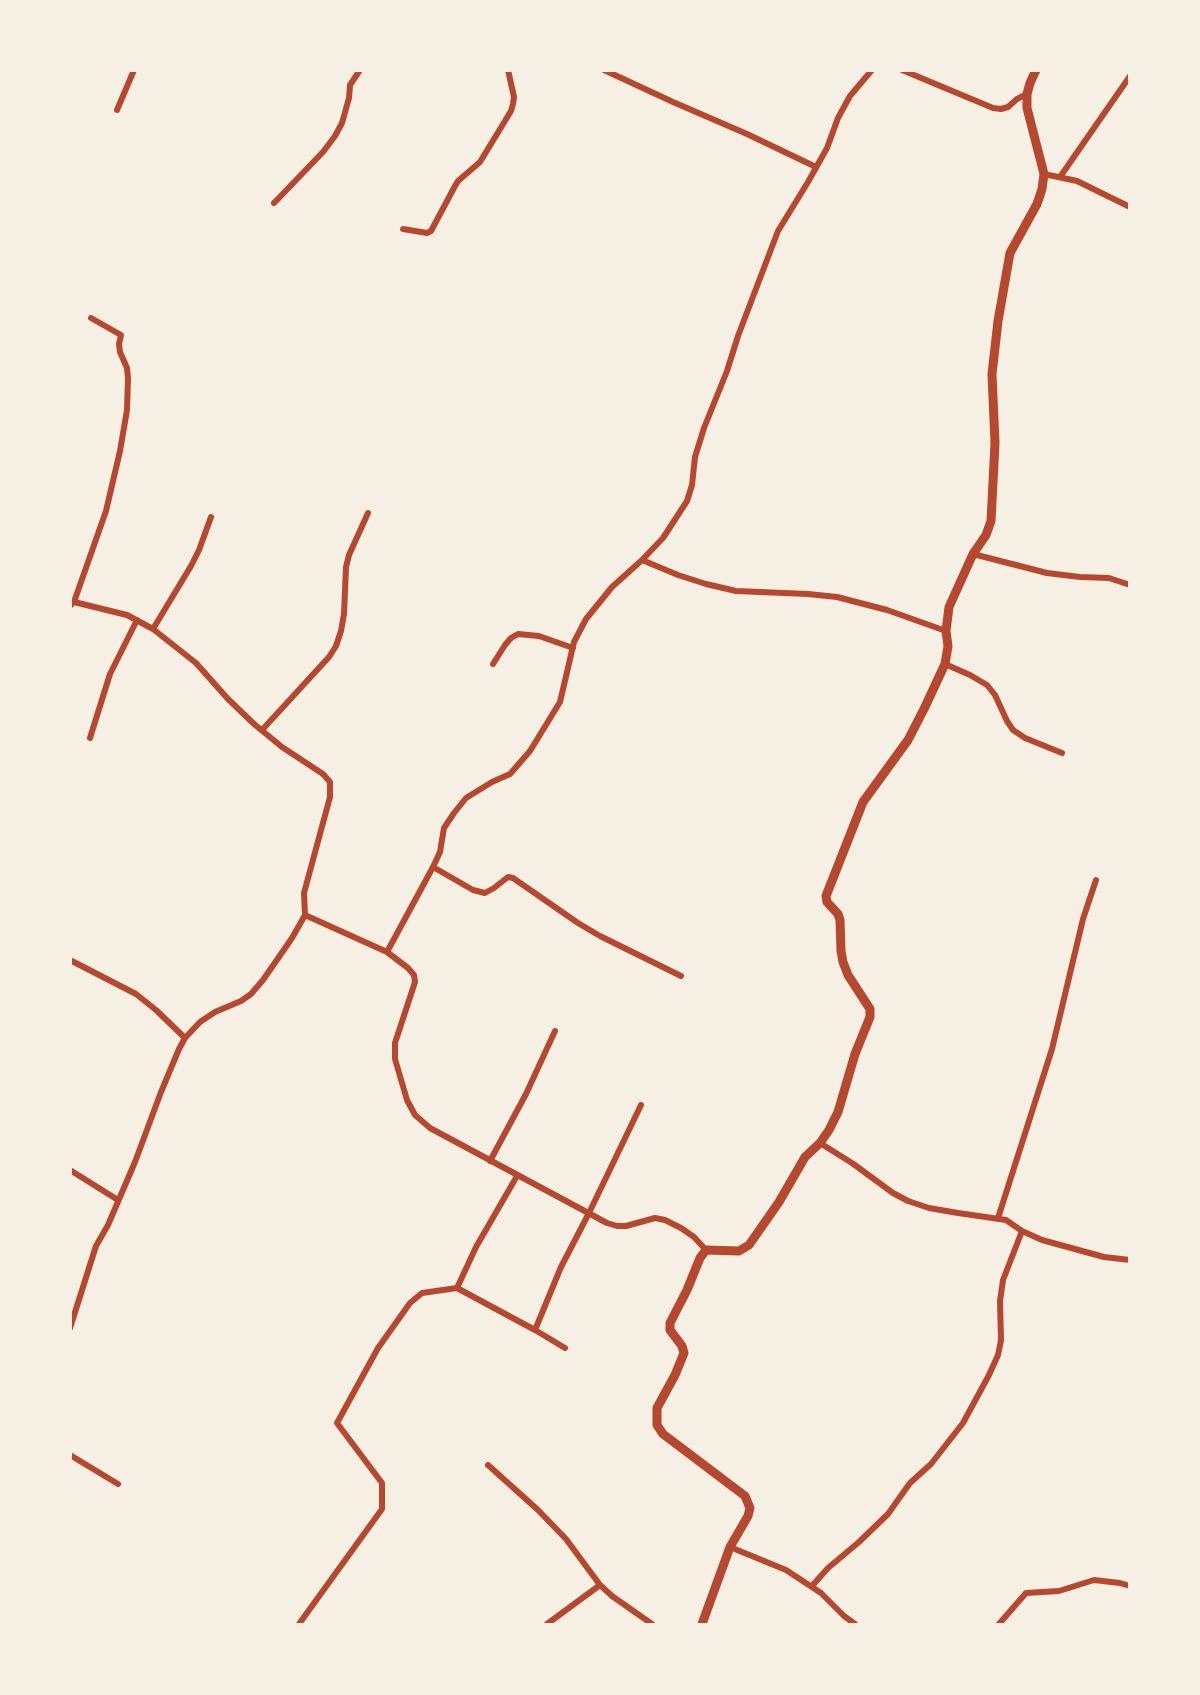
<!DOCTYPE html>
<style>
body{margin:0}
#map{position:relative;width:1200px;height:1695px;overflow:hidden;background:#f6efe4;font-family:Karla,sans-serif}
canvas{display:block}
.frame{position:absolute;inset:0;border:72px solid #f6efe4;pointer-events:none}
</style>
<div id="map">
<canvas width="1200" height="1695"></canvas>
<div class="frame"></div>
</div>
<script>
const context = document.querySelector('canvas').getContext('2d');
context.lineJoin = 'round';
function shape(rows) {
  const path = new Path2D();
  for (const r of rows) {
    path.moveTo(r[0], r[1]);
    for (let i = 2; i < r.length; i += 2) path.lineTo(r[i], r[i + 1]);
  }
  return path;
}
function stroke(path, color, width, dash) {
  context.strokeStyle = color;
  context.lineWidth = width;
  context.lineCap = dash ? 'butt' : 'round';
  context.setLineDash(dash || []);
  context.stroke(path);
}
const minor = shape([
 [604,70,673,102,747,134,816,167],
 [902,70,993,108,1001,109,1008,107,1017,99,1027,94],
 [117,110,134,70],
 [1044,174,1077,181,1130,207],
 [1060,177,1130,76],
 [274,203,323,152,335,136,342,123,349,98,350,85,360,70],
 [403,229,427,233,431,231,455,186,458,181,480,162,511,111,513,104,514,97,508,70],
 [973,554,1047,573,1080,577,1109,578,1130,585],
 [642,560,678,575,706,584,736,591,808,594,837,597,887,610,946,631],
 [74,602,127,615,153,629,196,663,228,699,254,724,282,747,323,774,330,782,330,797,304,893,305,915],
 [70,606,74,602,106,511,120,451,127,410,128,378,127,368,120,352,119,344,121,335,91,318],
 [153,629,191,566,199,550,211,517],
 [493,664,505,645,511,638,518,634,539,636,573,648],
 [945,664,970,675,987,685,995,695,1007,721,1013,730,1025,738,1062,753],
 [262,730,329,657,336,646,341,631,344,614,346,567,349,555,368,513],
 [90,738,110,674,137,620],
 [433,867,473,890,485,893,494,888,508,877,513,878,578,923,600,936,681,976],
 [305,915,387,952],
 [70,960,136,994,156,1010,185,1038],
 [820,1143,852,1163,893,1193,908,1201,929,1208,958,1213,1006,1220,1022,1231,1042,1240,1104,1257,1130,1260],
 [490,1161,526,1094,555,1031],
 [70,1170,118,1200],
 [998,1218,1052,1049,1083,919,1096,880],
 [706,1250,694,1237,681,1228,665,1220,655,1218,626,1226,617,1226,607,1223,430,1128,415,1115,407,1100,395,1059,395,1043,415,982,414,975,408,968,387,952,433,867,440,852,444,828,454,813,466,798,492,782,510,774,530,751,560,702,574,642,586,619,612,587,642,560,663,538,687,501,692,485,695,457,704,428,727,371,738,336,778,231,808,182,827,148,838,118,850,96,872,70],
 [457,1288,476,1247,517,1176],
 [70,1328,96,1246,108,1225,135,1162,161,1092,179,1049,185,1038,200,1022,215,1012,241,1001,251,994,263,980,292,938,305,915],
 [535,1330,561,1267,589,1213,641,1105],
 [70,1455,118,1484],
 [488,1465,538,1510,566,1539,600,1585,612,1596,652,1624],
 [730,1547,786,1570,821,1593,844,1616,855,1624],
 [812,1586,828,1568,859,1542,888,1514,910,1483,931,1464,963,1423,989,1375,998,1355,1001,1340,1000,1301,1003,1280,1022,1231],
 [299,1624,382,1509,382,1483,337,1423,378,1348,410,1303,422,1293,457,1288,535,1330,565,1348],
 [547,1624,600,1585],
 [999,1624,1026,1593,1059,1591,1094,1580,1120,1583,1130,1586]
]);
const tertiary = shape([
 [702,1624,730,1547,748,1516,750,1508,745,1496,663,1434,657,1425,657,1408,675,1375,684,1353,682,1346,670,1330,670,1323,687,1290,700,1258,706,1250,739,1251,749,1245,779,1202,805,1157,820,1143,829,1130,838,1112,855,1054,870,1017,870,1009,848,975,843,962,841,951,840,920,838,914,827,902,826,896,863,802,908,740,924,709,945,664,948,646,946,631,949,607,973,554,986,535,991,521,995,443,992,374,998,321,1010,253,1037,204,1042,189,1044,174,1027,108,1027,94,1030,83,1036,70]
]);
stroke(minor, '#b5482f', 6);
stroke(tertiary, '#b5482f', 9);
</script>
